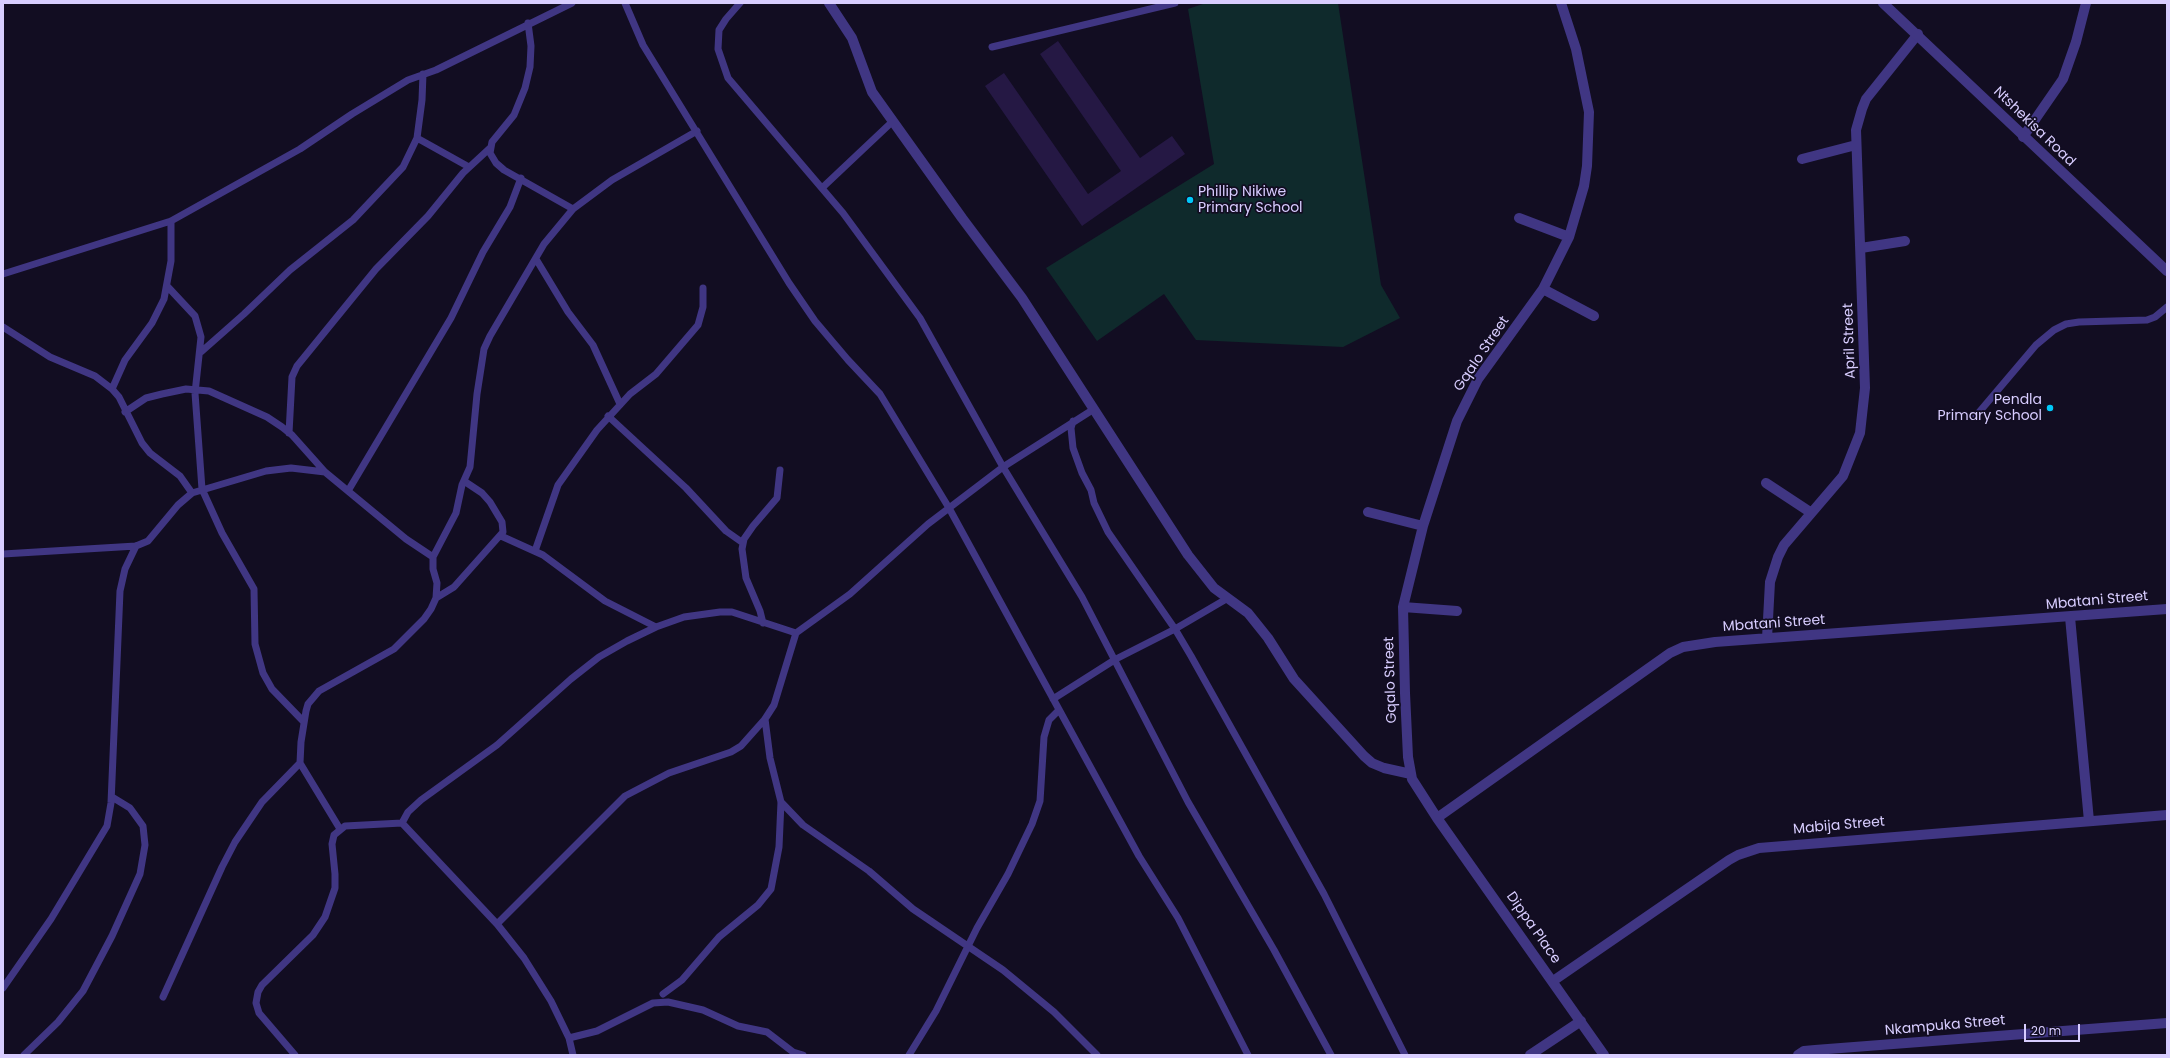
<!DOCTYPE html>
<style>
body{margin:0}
#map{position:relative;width:2170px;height:1058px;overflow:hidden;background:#120d22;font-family:Poppins,sans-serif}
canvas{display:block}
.frame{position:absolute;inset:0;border:4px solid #d8cdff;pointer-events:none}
.scale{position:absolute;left:2024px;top:1024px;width:56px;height:18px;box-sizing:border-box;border:2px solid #d8cdff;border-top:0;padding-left:5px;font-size:12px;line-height:14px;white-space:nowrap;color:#d8cdff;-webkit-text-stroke:3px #120d22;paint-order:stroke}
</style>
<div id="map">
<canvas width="2170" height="1058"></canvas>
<div class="frame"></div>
<div class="scale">20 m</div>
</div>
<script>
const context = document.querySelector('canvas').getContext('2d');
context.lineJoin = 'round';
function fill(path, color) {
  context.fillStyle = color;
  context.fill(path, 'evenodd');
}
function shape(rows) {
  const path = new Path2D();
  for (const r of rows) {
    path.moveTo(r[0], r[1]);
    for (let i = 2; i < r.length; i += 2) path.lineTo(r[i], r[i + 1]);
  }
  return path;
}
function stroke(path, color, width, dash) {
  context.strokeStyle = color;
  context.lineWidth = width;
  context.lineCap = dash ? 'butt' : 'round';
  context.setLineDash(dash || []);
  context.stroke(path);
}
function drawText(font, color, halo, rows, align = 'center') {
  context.font = font + ' Poppins,sans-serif';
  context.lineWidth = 3.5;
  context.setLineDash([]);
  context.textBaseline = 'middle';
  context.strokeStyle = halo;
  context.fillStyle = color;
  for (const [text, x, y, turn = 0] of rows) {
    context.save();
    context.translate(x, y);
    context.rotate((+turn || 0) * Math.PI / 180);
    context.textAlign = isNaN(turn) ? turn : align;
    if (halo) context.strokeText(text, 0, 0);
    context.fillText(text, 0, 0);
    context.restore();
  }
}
const green = shape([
 [1206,3,1338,3,1381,285,1400,318,1343,347,1196,340,1164,294,1097,341,1046,268,1214,164,1188,9]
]);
const building = shape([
 [1058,41,1140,158,1172,136,1185,154,1082,226,985,86,1004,73,1088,194,1121,171,1040,54]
]);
const service = shape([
 [625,3,643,45,789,283,815,321,848,360,880,394,949,508,1139,856,1178,918,1248,1055],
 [740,3,726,19,719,30,718,49,728,78,843,213,920,318,1003,467,1082,597,1188,802,1274,950,1331,1055],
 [528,23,531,46,530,67,525,88,514,115,492,142,490,153,496,163,504,170,573,209],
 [992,47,1175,3],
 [417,138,469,167],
 [822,188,893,121],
 [536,259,568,312,593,345,620,404],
 [3,274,171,221,300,149,352,114,408,80,436,70,572,3],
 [167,286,195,316,201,337,195,393,202,489,222,533,254,589,255,644,263,673,272,689,303,721],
 [3,327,50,357,95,376,112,389,119,397,142,443,150,453,180,476,192,493],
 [201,352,244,314,290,270,353,220,403,167,417,138,422,100,423,74],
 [112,389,125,360,152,323,164,299,171,261,171,221],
 [125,412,146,398,162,394,186,389,209,391,267,417,282,427,292,435,325,472],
 [608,416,686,488,726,531,743,543],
 [1975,417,2036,345,2054,330,2066,324,2079,322,2147,320,2155,317,2167,307],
 [1073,421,1071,428,1073,448,1082,473,1091,490,1094,503,1108,532,1175,629,1191,656,1324,894,1405,1055],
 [289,433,292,377,297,366,376,269,428,216,463,173,490,148],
 [348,491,451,318,483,252,510,207,521,178],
 [501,536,543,555,605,601,656,627],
 [535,551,558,485,597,430,630,394,656,374,698,325,703,307,703,288],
 [3,554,136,546,148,541,178,505,192,493,266,471,291,468,325,472,406,539,433,557],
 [436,598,454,587,503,532,502,522,490,502,482,493,464,481],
 [763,623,760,611,746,578,742,549,744,539,753,526,777,498,780,470],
 [1053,699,1116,659,1175,629,1228,598],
 [781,802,803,825,869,871,913,909,1003,970,1054,1012,1097,1055],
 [402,823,408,812,421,800,497,745,571,679,599,657,627,641,656,627,684,617,720,612,732,612,796,633],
 [340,829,300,763,301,742,306,711,308,704,319,691,394,649,424,619,431,609,436,598,437,583,433,569,433,557,456,513,462,485,470,467,477,394,484,349,490,336,544,244,573,209,612,180,697,131],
 [497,924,625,796,669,773,731,752,741,746,765,719,774,705,796,633,850,594,928,524,1003,467,1094,409],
 [3,988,51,919,107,826,111,803,120,591,125,569,136,546],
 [663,994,682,980,719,937,758,905,771,889,779,847,781,802,770,758,765,719],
 [163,997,222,867,235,842,262,802,300,763],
 [569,1038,597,1031,653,1003,668,1002,703,1010,738,1026,767,1032,793,1052,803,1055],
 [24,1055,58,1022,83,991,112,936,140,874,145,845,143,826,130,808,112,797],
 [295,1055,259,1013,256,1003,258,992,262,985,313,935,325,917,335,888,335,874,332,844,334,835,345,826,402,823,497,924,524,958,551,1001,569,1038,573,1055],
 [909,1055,936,1011,977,928,1008,874,1032,824,1040,801,1044,737,1049,720,1059,710]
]);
const minor = shape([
 [829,3,852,38,872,92,962,218,1022,298,1188,555,1214,588,1248,613,1268,638,1294,679,1364,756,1372,763,1384,768,1411,774],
 [1561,3,1576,49,1589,112,1587,166,1584,186,1569,237,1543,289,1478,379,1457,421,1423,526,1403,607,1405,693,1408,757,1412,779,1437,818,1604,1055],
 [2023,137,2063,79,2076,42,2086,3],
 [1802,159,1856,145],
 [1519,218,1569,237],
 [1861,248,1905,241],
 [1543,289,1594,316],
 [1766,483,1810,512],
 [1368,512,1423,526],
 [1403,607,1457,611],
 [2070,617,2089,821],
 [1767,638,1770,582,1778,557,1784,545,1843,476,1860,433,1865,388,1856,130,1862,109,1866,99,1918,34],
 [1437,818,1670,653,1683,647,1715,642,2167,609],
 [1553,981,1729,860,1738,855,1759,848,2167,815],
 [1530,1055,1581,1021],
 [1798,1055,1804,1051,1815,1050,2167,1023]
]);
const tertiary = shape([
 [1883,3,2167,271]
]);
const markers = [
 [1190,200,4,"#00c8f8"],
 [2050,408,4,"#00c8f8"]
];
const streetNames = [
 ["Ntshekisa Road",2034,127,44],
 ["April Street",1850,341,-92],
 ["Gqalo Street",1482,354,-56],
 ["Mbatani Street",2097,601,-5],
 ["Mbatani Street",1774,624,-4],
 ["Gqalo Street",1391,680,-92],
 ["Mabija Street",1839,826,-5],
 ["Dippa Place",1533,928,55],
 ["Nkampuka Street",1945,1026,-5]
];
const poiNames = [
 ["Phillip Nikiwe",1198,192],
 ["Primary School",1198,208],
 ["Pendla",2042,400,"right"],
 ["Primary School",2042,416,"right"]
];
fill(green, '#0f2a2c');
fill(building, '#251844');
stroke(service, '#403683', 7);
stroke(minor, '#403683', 10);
stroke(tertiary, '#403683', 10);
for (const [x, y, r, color] of markers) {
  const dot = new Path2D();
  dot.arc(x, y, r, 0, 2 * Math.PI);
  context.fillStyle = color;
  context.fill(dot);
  stroke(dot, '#120d22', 1.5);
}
drawText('14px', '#d8cdff', '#120d22', streetNames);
drawText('14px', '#d8cdff', '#120d22', poiNames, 'left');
</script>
